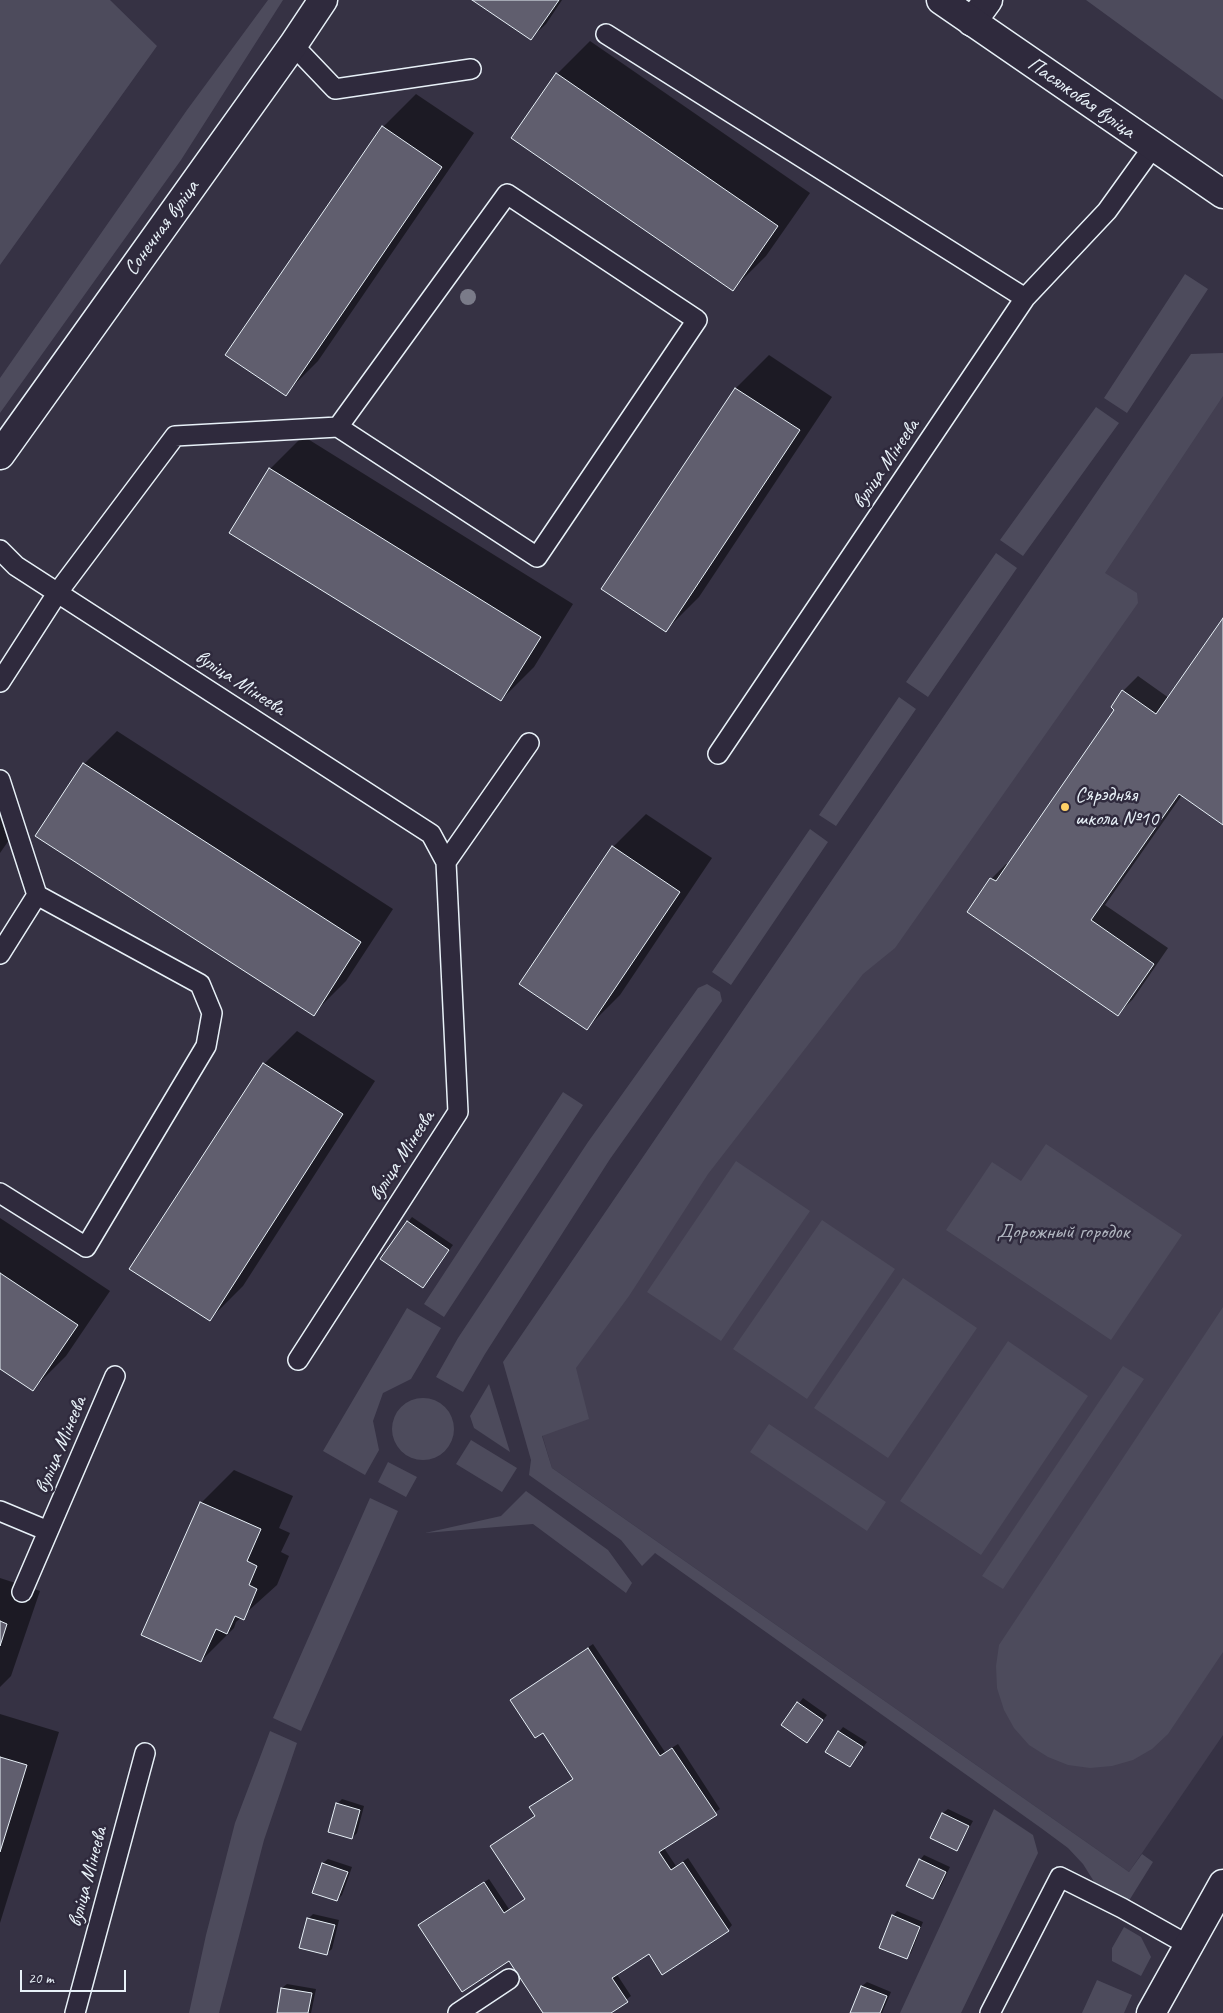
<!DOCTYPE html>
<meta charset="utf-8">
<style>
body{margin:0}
#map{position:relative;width:1223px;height:2013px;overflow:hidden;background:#363244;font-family:Caveat,sans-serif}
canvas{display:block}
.scale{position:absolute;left:20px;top:1970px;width:106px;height:22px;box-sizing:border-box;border:2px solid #e8f1f8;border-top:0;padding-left:6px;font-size:15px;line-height:18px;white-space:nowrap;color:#e8f1f8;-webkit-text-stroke:4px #2f2a3d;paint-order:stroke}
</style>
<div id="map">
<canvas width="1223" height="2013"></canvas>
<div class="scale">20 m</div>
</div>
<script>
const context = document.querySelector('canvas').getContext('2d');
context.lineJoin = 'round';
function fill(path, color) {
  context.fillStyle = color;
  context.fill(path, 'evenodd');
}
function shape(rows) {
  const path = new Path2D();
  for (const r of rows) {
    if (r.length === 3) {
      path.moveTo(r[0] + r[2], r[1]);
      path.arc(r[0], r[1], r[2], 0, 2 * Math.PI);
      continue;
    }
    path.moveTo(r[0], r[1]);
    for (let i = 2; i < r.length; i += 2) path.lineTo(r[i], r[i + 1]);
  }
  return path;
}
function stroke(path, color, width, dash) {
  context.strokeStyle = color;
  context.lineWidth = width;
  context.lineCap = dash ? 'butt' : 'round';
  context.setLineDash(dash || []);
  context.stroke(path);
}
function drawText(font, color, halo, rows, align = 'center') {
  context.font = font + ' Caveat,sans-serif';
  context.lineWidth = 5;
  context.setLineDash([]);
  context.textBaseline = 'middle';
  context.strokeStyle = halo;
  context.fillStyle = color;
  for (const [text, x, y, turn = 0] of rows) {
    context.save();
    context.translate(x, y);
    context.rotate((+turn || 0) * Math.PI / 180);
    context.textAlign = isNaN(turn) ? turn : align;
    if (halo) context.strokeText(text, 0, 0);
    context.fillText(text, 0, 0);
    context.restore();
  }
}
const built = shape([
 [1223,353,1223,1735,1129,1872,552,1468,523,1371,593,1261]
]);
const green = shape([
 [0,0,110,0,157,46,0,265],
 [268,0,283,0,181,160,0,413,0,378,187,110],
 [1086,0,1223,0,1223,100],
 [1185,274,1208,289,1127,413,1104,398],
 [1223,353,1223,396,1105,573,1137,593,1138,603,895,948,863,974,708,1174,629,1296,576,1368,589,1419,542,1436,552,1468,1129,1872,1142,1854,1153,1862,1122,1912,1098,1888,1083,1864,1068,1848,1041,1828,655,1553,642,1566,621,1540,529,1475,531,1460,503,1362,1191,354],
 [1096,407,1119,423,1023,556,1000,540],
 [996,553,1017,568,928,697,906,682],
 [899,697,916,709,836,826,819,815],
 [810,829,828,842,731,985,712,972],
 [707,984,720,992,722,1001,610,1159,485,1354,463,1392,436,1377,458,1338,588,1142,698,988],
 [563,1092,583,1105,444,1317,424,1304],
 [1046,1144,1182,1235,1111,1340,946,1230,992,1162,1021,1181],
 [736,1161,810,1211,721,1341,647,1292],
 [822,1220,895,1269,807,1399,733,1349],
 [903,1278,977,1328,888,1458,814,1408],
 [1223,1307,1223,1652,1168,1734,1152,1749,1133,1760,1112,1766,1090,1768,1068,1765,1048,1757,1029,1745,1014,1728,1004,1710,997,1688,996,1666,999,1645],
 [407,1308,441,1328,411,1379,383,1393,373,1421,379,1450,365,1475,323,1451],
 [1008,1341,1088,1396,981,1555,900,1501],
 [1123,1366,1144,1379,1003,1589,982,1576],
 [489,1384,510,1452,474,1428,470,1416],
 [423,1429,31],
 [769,1424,886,1502,867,1531,750,1452],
 [471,1440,517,1468,502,1492,456,1464],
 [388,1462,417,1477,406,1497,378,1482],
 [526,1491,608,1550,632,1583,626,1593,533,1524,425,1533,501,1516],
 [370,1498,398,1511,301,1731,273,1718],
 [270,1731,297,1743,264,1840,219,2013,189,2013,206,1935,235,1823],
 [994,1809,1033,1835,1038,1853,961,2013,900,2013],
 [1124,1927,1141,1937,1151,1957,1141,1976,1112,1961,1112,1948],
 [1097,1980,1132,1995,1124,2013,1082,2013]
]);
const shadow = shape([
 [474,0,562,0,546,24,531,38],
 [590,41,810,193,766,256,733,289,557,74],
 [416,94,474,133,318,361,285,394,383,127],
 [769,355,832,397,699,597,666,630,603,589,736,388],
 [303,436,573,604,534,667,501,700,270,469],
 [1223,620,1223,823,1182,795,1105,905,1168,948,1133,999,1118,1014,968,912,991,879,1006,864,1008,865,1116,710,1123,691,1138,676,1169,698],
 [117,731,393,909,346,981,313,1014,84,764],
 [0,804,23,820,0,853],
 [646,814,712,858,620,995,587,1028,613,847],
 [297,1031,375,1081,243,1286,210,1319,264,1064],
 [412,1217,453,1245,422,1287,408,1222],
 [0,1218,110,1291,66,1356,33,1389,0,1367],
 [234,1470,293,1496,279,1528,290,1533,281,1552,289,1556,277,1585,236,1622,234,1628,201,1661,201,1503],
 [0,1578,40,1591,11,1676,0,1687],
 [593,1644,665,1752,678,1744,720,1809,664,1848,676,1866,688,1858,732,1925,728,1930,649,1952,616,1973,631,1996,609,2013,545,2013,509,1959,419,1926,489,1879,509,1909,526,1899,491,1846,536,1815,531,1807,536,1803,574,1778,543,1731,511,1700],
 [803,1698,827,1715,807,1742,782,1725],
 [0,1714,59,1732,0,1923],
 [843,1727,867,1742,850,1766,839,1732],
 [342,1799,364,1806,357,1833,352,1838,337,1804],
 [948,1809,973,1821,957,1850,932,1837,943,1813],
 [924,1855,950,1867,938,1892,933,1897,920,1860],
 [328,1859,352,1867,342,1895,337,1900,314,1892,323,1863],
 [897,1911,923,1922,911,1953,907,1958,893,1916],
 [313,1914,339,1920,332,1949,327,1953,308,1919],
 [867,1982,891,1992,882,2013,851,2013,862,1986],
 [287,1984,316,1989,311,2013,278,2013,282,1988]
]);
const building = shape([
 [472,0,559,0,531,40,472,0],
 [556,73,778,226,733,291,511,138,556,73],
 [382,126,442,167,286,396,225,355,382,126],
 [735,388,800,430,666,632,601,589,735,388],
 [269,468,541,637,501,701,229,533,269,468],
 [1223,618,1223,825,1179,794,1091,920,1154,964,1118,1016,967,912,990,878,996,881,1114,710,1111,707,1122,690,1156,714,1223,618],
 [83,763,361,942,314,1016,35,836,83,763],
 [612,846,680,892,587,1030,519,984,612,846],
 [263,1063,343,1114,210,1321,129,1269,263,1063],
 [407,1221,449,1250,423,1288,380,1259,407,1221],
 [0,1273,78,1325,33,1391,0,1369,0,1273],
 [200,1502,261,1529,247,1561,257,1566,249,1585,257,1589,244,1620,235,1616,227,1634,216,1629,201,1662,141,1635,200,1502],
 [0,1621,7,1624,0,1646,0,1621],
 [588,1648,660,1756,672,1748,717,1815,659,1852,671,1870,683,1862,729,1931,662,1975,649,1954,612,1978,628,2002,611,2013,543,2013,509,1961,462,1992,418,1925,484,1882,504,1913,525,1899,490,1846,535,1816,529,1807,573,1779,543,1733,535,1738,510,1700,588,1648],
 [797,1702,823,1720,807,1743,781,1725,797,1702],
 [838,1731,863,1747,850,1767,825,1752,838,1731],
 [0,1757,27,1765,0,1852,0,1757],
 [336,1803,360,1810,352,1839,328,1832,336,1803],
 [942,1813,969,1826,957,1851,930,1838,942,1813],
 [919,1859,946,1872,933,1899,906,1886,919,1859],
 [322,1863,348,1872,337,1901,312,1893,322,1863],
 [892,1915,920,1927,907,1959,879,1948,892,1915],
 [307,1918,335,1925,327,1955,299,1948,307,1918],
 [861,1986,887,1996,880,2013,850,2013,861,1986],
 [281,1988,312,1993,308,2013,277,2013,281,1988]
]);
const lane = shape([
 [606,34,1025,298],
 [293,45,335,89,471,69],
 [0,550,16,566,431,834,446,862,458,1112,298,1360],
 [0,682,58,592,175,436,338,427,537,557,697,320,507,194,338,427],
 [718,754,1025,298,1107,211,1153,147],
 [0,780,37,895,200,984,212,1013,206,1046,86,1247,0,1193],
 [446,862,529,743],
 [0,954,37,895],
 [0,1511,48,1531],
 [22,1592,115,1376],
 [75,2013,145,1753],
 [458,2013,509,1979],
 [990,2013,1060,1877,1122,1908,1188,1945]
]);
const street = shape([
 [972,22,988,0]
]);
const secondary = shape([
 [941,0,1223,194],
 [0,455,293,45,323,0],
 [1151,2013,1223,1884]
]);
const trees = [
 [468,297]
];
const markers = [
 [1065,807,5,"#ffd166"]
];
const streetNames = [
 ["Пасялковая вуліца",1081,98,35],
 ["Сонечная вуліца",162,228,-54],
 ["вуліца Мінеева",886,464,-56],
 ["вуліца Мінеева",240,683,33],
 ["вуліца Мінеева",402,1156,-57],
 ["вуліца Мінеева",61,1445,-67],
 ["вуліца Мінеева",88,1877,-75]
];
const poiNames = [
 ["Сярэдняя",1075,795],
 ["школа №10",1075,819]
];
const parkNames = [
 ["Дорожный городок",1063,1232]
];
fill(built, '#433f51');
fill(green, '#4d4b5c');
fill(shadow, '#0007');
fill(building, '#605e6e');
stroke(building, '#e8f1f8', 1);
stroke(lane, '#e8f1f8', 22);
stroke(street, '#e8f1f8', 31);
stroke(secondary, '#e8f1f8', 31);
stroke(lane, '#2f2a3d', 19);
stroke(street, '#2f2a3d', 28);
stroke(secondary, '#2f2a3d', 28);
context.fillStyle = '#7a7b89';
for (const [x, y] of trees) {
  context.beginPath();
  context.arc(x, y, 8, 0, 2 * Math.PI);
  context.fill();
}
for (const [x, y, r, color] of markers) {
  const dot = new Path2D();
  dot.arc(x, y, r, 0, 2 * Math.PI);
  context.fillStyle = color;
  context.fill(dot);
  stroke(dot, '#2f2a3d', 2);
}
drawText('21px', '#e8f1f8', '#2f2a3d', streetNames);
drawText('21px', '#e8f1f8', '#2f2a3d', poiNames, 'left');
drawText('21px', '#b2b7c1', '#2f2a3d', parkNames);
</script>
